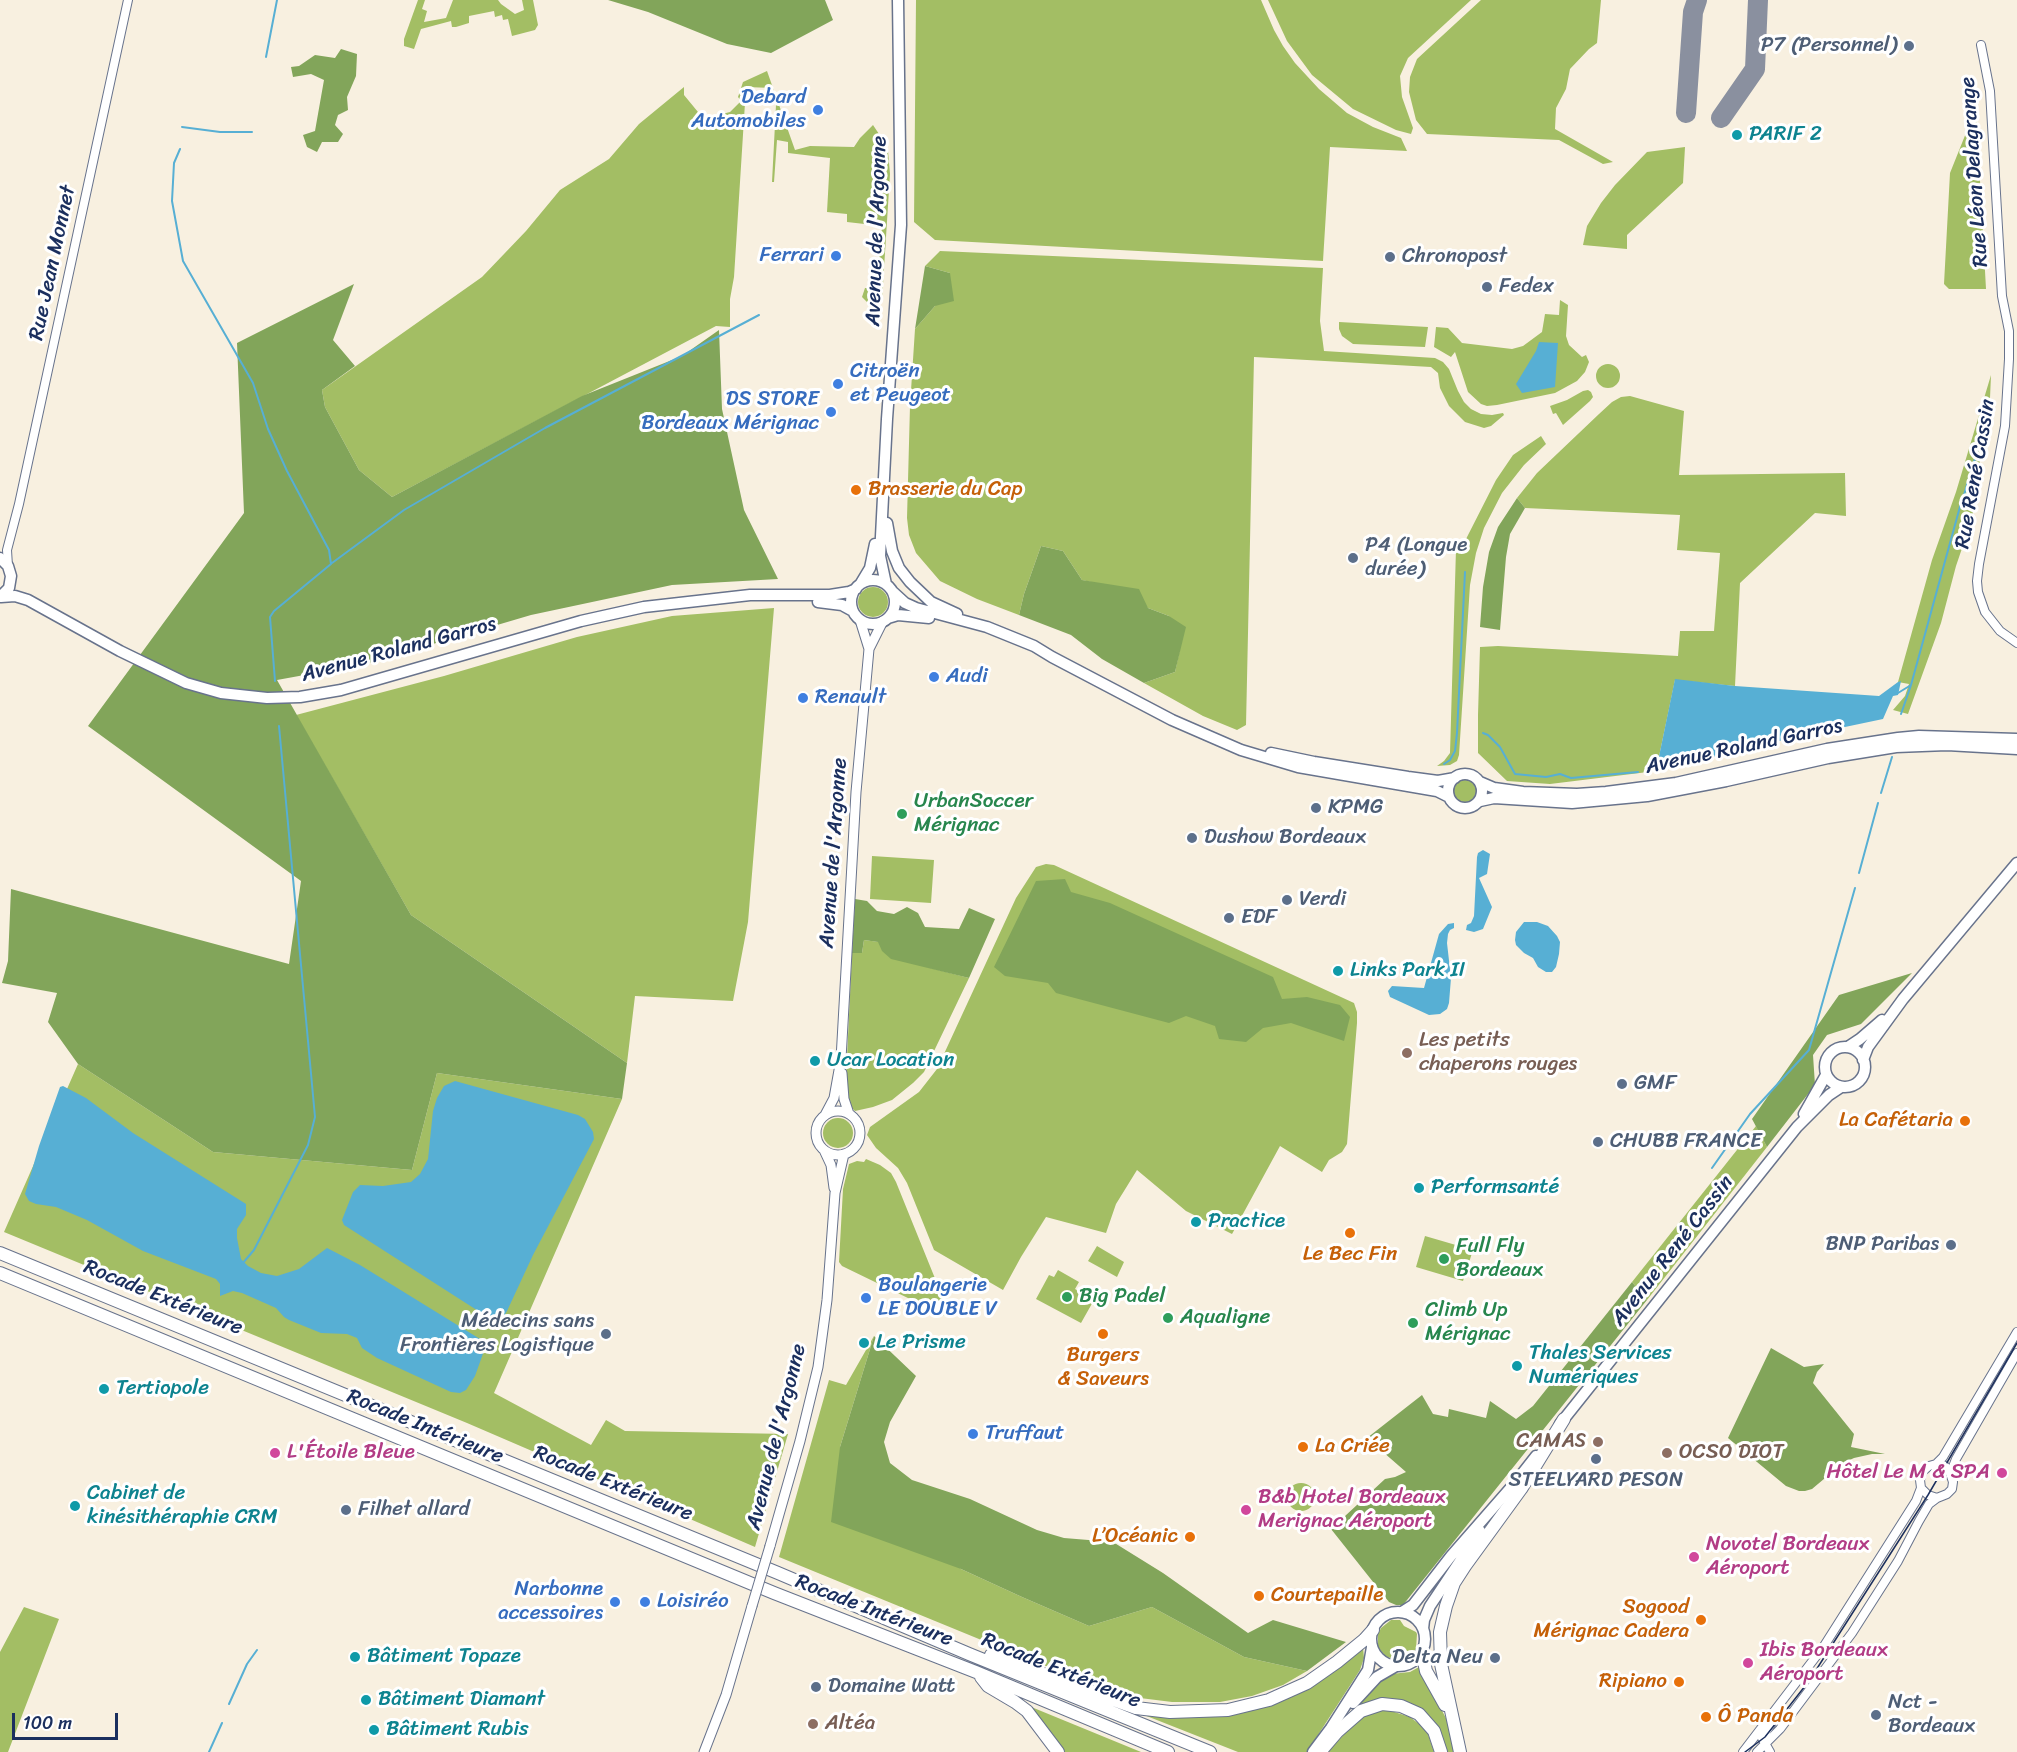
<!DOCTYPE html>
<meta charset="utf-8">
<style>
body{margin:0}
#map{position:relative;width:2017px;height:1752px;overflow:hidden;background:#f8f0e0;font-family:Sriracha,sans-serif}
canvas{display:block}
.scale{position:absolute;left:12px;top:1713px;width:106px;height:27px;box-sizing:border-box;border:3px solid #1b2f5e;border-top:0;padding-left:8px;font-size:18px;line-height:21px;white-space:nowrap;color:#1b2f5e;-webkit-text-stroke:4px #fff;paint-order:stroke}
</style>
<div id="map">
<canvas width="2017" height="1752"></canvas>
<div class="scale">100 m</div>
</div>
<script>
const context = document.querySelector('canvas').getContext('2d');
context.lineJoin = 'round';
function fill(path, color) {
  context.fillStyle = color;
  context.fill(path, 'evenodd');
}
function shape(rows) {
  const path = new Path2D();
  for (const r of rows) {
    if (r.length === 3) {
      path.moveTo(r[0] + r[2], r[1]);
      path.arc(r[0], r[1], r[2], 0, 2 * Math.PI);
      continue;
    }
    path.moveTo(r[0], r[1]);
    for (let i = 2; i < r.length; i += 2) path.lineTo(r[i], r[i + 1]);
  }
  return path;
}
function stroke(path, color, width, dash) {
  context.strokeStyle = color;
  context.lineWidth = width;
  context.lineCap = dash ? 'butt' : 'round';
  context.setLineDash(dash || []);
  context.stroke(path);
}
function drawText(font, color, halo, rows, align = 'center') {
  context.font = font + ' Sriracha,sans-serif';
  context.lineWidth = 6;
  context.setLineDash([]);
  context.textBaseline = 'middle';
  context.strokeStyle = halo;
  context.fillStyle = color;
  for (const [text, x, y, turn = 0] of rows) {
    context.save();
    context.translate(x, y);
    context.rotate((+turn || 0) * Math.PI / 180);
    context.textAlign = isNaN(turn) ? turn : align;
    if (halo) context.strokeText(text, 0, 0);
    context.fillText(text, 0, 0);
    context.restore();
  }
}
const green = shape([
 [418,0,425,0,422,9,427,11,424,22,446,18,453,0,498,0,501,4,515,14,524,10,522,0,533,0,538,25,535,30,512,36,508,19,503,20,502,15,495,17,494,11,469,16,469,23,456,27,452,27,451,21,421,29,414,49,404,46,404,39],
 [916,0,1261,0,1274,30,1283,46,1295,63,1319,89,1347,113,1373,127,1401,138,1407,151,1330,147,1323,261,935,240,914,222],
 [1268,0,1471,0,1408,58,1400,76,1402,97,1413,128,1411,134,1396,130,1353,109,1312,75,1287,41],
 [1481,0,1601,0,1597,43,1589,49,1570,69,1566,89,1556,108,1555,129,1613,162,1603,164,1559,140,1427,134,1416,120,1409,92,1410,77,1417,59],
 [767,71,795,150,810,146,854,147,860,138,873,125,885,143,888,151,890,174,882,300,867,302,862,297,865,288,870,288,870,285,877,285,882,226,847,222,847,214,827,212,830,158,788,153,788,142,777,140,774,182,772,182,776,105,773,88,746,87,734,277,730,299,730,327,716,326,392,497,359,470,325,407,322,390,482,277,526,231,560,190,609,159,639,124,684,87,684,95,698,112,707,115,718,115,730,112,741,101,738,97,743,82],
 [1976,108,1986,289,1949,289,1944,284,1950,173],
 [1685,147,1683,183,1627,235,1627,249,1583,245,1587,226,1601,203,1615,185,1647,152],
 [940,251,1323,268,1320,321,1324,351,1435,358,1443,362,1449,369,1458,391,1464,402,1471,409,1481,414,1492,415,1503,413,1504,415,1491,426,1484,428,1465,422,1449,406,1440,388,1438,373,1431,367,1254,357,1246,725,1237,730,1203,716,1144,683,1175,672,1180,649,1169,616,1148,608,1109,586,1082,580,1063,551,1041,546,1024,594,1019,615,977,599,940,581,916,553,909,535,907,518,910,406,915,329,935,306,950,273,925,266],
 [1560,300,1568,305,1566,336,1569,345,1582,357,1586,355,1589,362,1585,372,1577,381,1555,393,1497,405,1487,406,1481,404,1468,392,1455,352,1451,357,1434,347,1436,327,1448,328,1462,343,1512,349,1523,346,1542,332,1545,314,1559,315],
 [1339,322,1428,327,1425,347,1353,344,1342,336,1339,329],
 [1608,376,12],
 [1991,375,1989,421,1972,497,1973,516,1956,566,1941,623,1908,714,1893,710,1905,696,1909,684,1898,682,1932,560,1956,492],
 [1588,390,1591,392,1593,397,1590,401,1563,425,1556,413,1553,414,1550,406,1567,400,1583,391],
 [1630,396,1684,411,1679,475,1845,473,1846,516,1815,513,1740,583,1735,686,1675,680,1656,771,1550,784,1507,781,1478,753,1478,715,1480,647,1498,646,1678,656,1680,631,1714,631,1720,553,1677,550,1680,515,1525,508,1517,498,1537,473,1599,414,1612,402,1621,397],
 [1541,436,1546,444,1524,465,1502,493,1484,528,1476,553,1470,585,1459,755,1457,761,1450,765,1437,766,1444,761,1450,753,1456,549,1458,545,1465,541,1496,480,1513,455],
 [873,602,15],
 [774,608,748,922,733,1001,635,996,627,1063,411,915,296,715,444,676,577,637,672,616],
 [1465,791,11],
 [872,856,934,860,931,903,870,899],
 [1046,864,1054,865,1354,1003,1357,1012,1357,1023,1347,1144,1342,1152,1329,1160,1322,1172,1280,1146,1232,1234,1186,1211,1137,1170,1116,1204,1106,1233,1046,1217,1021,1257,1003,1290,934,1250,907,1183,898,1168,876,1148,867,1135,870,1127,919,1092,937,1069,1016,898,1036,867],
 [864,940,879,942,927,967,969,978,924,1072,913,1083,892,1100,873,1107,855,1111,849,1105,846,1078,852,953,862,953],
 [78,1064,213,1152,412,1170,437,1073,622,1099,494,1393,591,1445,606,1420,625,1431,788,1434,755,1547,467,1423,4,1232],
 [838,1133,15],
 [1756,1126,1767,1147,1647,1300,1632,1282],
 [866,1159,880,1165,891,1173,896,1182,949,1313,947,1317,842,1266,839,1262,843,1189,849,1164,857,1161,864,1162],
 [1425,1236,1473,1250,1463,1281,1416,1267],
 [1097,1246,1124,1262,1117,1277,1088,1261],
 [1058,1270,1079,1282,1075,1289,1094,1300,1081,1323,1036,1299,1049,1275,1054,1277],
 [874,1336,840,1447,961,1569,1022,1597,1089,1626,1152,1607,1244,1657,1307,1671,1283,1685,1252,1696,1220,1702,1172,1702,1132,1697,1035,1662,779,1557,829,1380,846,1385],
 [1301,1497,14],
 [24,1607,59,1619,8,1752,0,1752,0,1652],
 [1391,1620,1400,1620,1404,1626,1416,1632,1417,1634,1416,1649,1408,1657,1402,1659,1396,1660,1385,1656,1378,1647,1378,1634,1381,1628],
 [1363,1647,1364,1658,1360,1670,1307,1752,1238,1752,1139,1713,1277,1702,1308,1689,1338,1668],
 [1419,1667,1448,1722,1455,1752,1445,1752,1406,1702,1387,1698,1373,1700,1358,1706,1385,1677,1391,1674,1410,1672],
 [1024,1704,1141,1752,1062,1752],
 [1388,1710,1410,1717,1423,1727,1428,1734,1434,1752,1327,1752,1359,1719,1375,1712]
]);
const forest = shape([
 [608,0,825,0,833,20,771,53,727,44,648,12],
 [341,49,357,54,356,76,347,97,348,110,338,115,335,125,343,134,338,142,322,142,317,152,307,147,303,135,315,131,324,80,311,74,293,77,291,67,299,66,315,55,335,58],
 [925,266,950,273,954,301,935,306,915,329],
 [354,284,333,340,355,366,322,390,325,407,359,470,392,497,582,396,682,356,719,330,722,409,744,510,778,579,672,585,531,615,365,664,277,680,411,915,627,1063,622,1099,437,1073,412,1170,213,1152,78,1064,48,1022,57,993,2,983,8,961,11,889,289,964,301,881,88,726,244,513,237,343],
 [1517,498,1525,508,1510,534,1506,557,1500,630,1480,627,1483,587,1489,552,1498,527],
 [1041,546,1063,551,1082,580,1139,589,1148,608,1169,616,1186,627,1175,672,1144,683,1102,659,1071,635,1019,615,1024,594],
 [1065,879,1071,892,1110,903,1273,977,1282,999,1307,997,1340,1005,1350,1017,1344,1041,1291,1023,1263,1028,1246,1042,1219,1039,1215,1026,1186,1016,1169,1023,1056,993,1048,983,1005,976,994,967,1036,881],
 [855,899,867,901,877,911,894,914,907,907,918,913,925,927,959,929,969,908,995,919,969,978,891,959,882,951,878,942,864,940,862,953,852,953],
 [1912,973,1861,1024,1827,1035,1813,1055,1815,1085,1767,1147,1752,1119,1839,995],
 [1632,1282,1647,1300,1403,1605,1396,1605,1389,1602,1331,1529,1385,1479,1395,1477,1406,1472,1367,1438,1422,1395,1433,1414,1448,1417,1449,1409,1486,1418,1490,1401,1516,1419,1533,1406],
 [874,1336,916,1376,890,1422,884,1442,890,1463,912,1480,970,1499,1037,1530,1064,1538,1113,1542,1163,1573,1248,1633,1273,1620,1346,1642,1307,1671,1244,1657,1152,1607,1089,1626,1022,1597,961,1569,831,1522,840,1447],
 [1771,1348,1804,1367,1824,1364,1817,1372,1813,1383,1854,1434,1851,1447,1885,1454,1872,1454,1854,1458,1843,1463,1812,1489,1805,1491,1799,1491,1786,1486,1728,1438]
]);
const water = shape([
 [1539,342,1558,343,1555,387,1522,393,1516,384,1536,351],
 [1675,679,1735,686,1879,696,1898,682,1901,681,1898,695,1893,696,1883,719,1783,740,1656,771],
 [1483,850,1490,854,1487,874,1479,878,1492,907,1483,929,1474,932,1466,930,1467,925,1471,923,1474,916,1477,857,1478,853],
 [1524,922,1537,922,1548,926,1557,936,1560,942,1559,954,1556,967,1552,972,1546,972,1538,967,1533,958,1524,953,1516,945,1515,940,1516,932],
 [1454,923,1454,928,1450,930,1448,934,1447,943,1451,978,1449,1003,1447,1009,1440,1014,1429,1015,1390,997,1388,991,1392,986,1424,988,1439,934,1448,924],
 [455,1081,578,1115,585,1119,593,1132,594,1139,533,1255,507,1311,501,1321,497,1323,344,1225,342,1220,353,1192,360,1185,383,1186,411,1182,420,1174,428,1159,433,1111,437,1098,444,1086],
 [63,1086,86,1098,133,1133,246,1204,246,1215,237,1229,237,1238,241,1259,248,1266,261,1273,277,1276,299,1269,327,1248,360,1265,480,1339,485,1344,485,1348,475,1376,466,1390,460,1393,451,1392,377,1358,362,1348,357,1338,347,1334,321,1333,289,1320,284,1317,276,1308,242,1293,233,1291,220,1296,220,1284,216,1279,143,1251,87,1220,56,1207,36,1204,29,1201,25,1194,39,1146,60,1087]
]);
const stream = shape([
 [266,57,277,0],
 [182,127,220,132,252,132],
 [180,149,174,163,172,201,183,261,253,383,268,429,287,471,329,550,331,564,274,611,270,617,275,681],
 [1963,498,1985,426],
 [332,563,404,510,545,428,759,315],
 [1898,693,1911,685],
 [1901,714,1911,685,1961,503],
 [1483,733,1488,735,1500,747,1515,774,1546,777,1560,774,1571,778,1638,772],
 [1444,764,1450,760,1455,751,1457,733,1465,572],
 [1881,793,1892,757],
 [1859,873,1878,803],
 [1712,1168,1750,1114,1809,1050,1855,888],
 [242,1264,254,1250,308,1145,315,1117,279,726],
 [229,1704,247,1664,257,1650],
 [209,1752,222,1723]
]);
const taxiway = shape([
 [1686,113,1693,12,1697,0],
 [1721,118,1755,69,1758,0]
]);
const tertiary = shape([
 [1981,45,1990,91,2002,296,2009,331,2009,359,2005,426,1979,564,1977,581,1978,592,1985,612,2000,631,2017,643],
 [8,566,7,550,19,504,128,0],
 [1936,1464,1945,1466,1949,1470,1953,1482,1952,1489,1947,1494,1937,1498,1928,1495,1921,1488,1920,1480,1922,1472,1929,1466,1936,1464,1943,1457,2017,1332],
 [1951,1472,1956,1459,2017,1353],
 [1743,1752,1824,1646,1916,1501,1921,1488],
 [1757,1752,1780,1729,1852,1633,1898,1561,1919,1521,1929,1504,1937,1498],
 [1770,1752,1762,1738,1771,1724]
]);
const secondary = shape([
 [869,649,883,621],
 [842,1073,844,1099,849,1114],
 [838,1133,22],
 [825,1115,834,1098,841,1059,856,792,869,649,860,620],
 [824,1150,831,1165,834,1188],
 [770,1546,800,1441,818,1367,827,1300,835,1193,844,1154],
 [704,1752,726,1695,752,1606]
]);
const primary = shape([
 [887,523,892,551,899,568,910,582,931,602,957,614],
 [0,558,8,566,11,576,9,588,0,597],
 [873,602,22],
 [861,583,870,568,875,544],
 [886,584,880,556,887,419,901,225,898,0],
 [893,592,905,603,916,608,987,627,1034,646,1052,657,1172,720,1241,750,1298,767,1437,791,1449,797],
 [1,597,15,596,28,600,120,651,186,683,221,693,267,698,300,697,341,690,581,621,644,607,750,595,830,595,849,592,856,589],
 [818,602,842,605,853,611],
 [888,618,898,615,929,618],
 [1271,753,1314,762,1408,777,1438,781,1455,778],
 [1465,791,17],
 [1480,782,1494,788,1523,792,1577,794,1606,792,1676,783,1827,749,1898,738,1919,736,2017,739],
 [1480,801,1494,798,1572,803,1647,796,1726,781,1828,758,1896,747,1947,745,2017,749],
 [1845,1067,20],
 [1848,1047,1860,1039,1882,1020],
 [1863,1060,1868,1047,1903,999,2017,863],
 [1804,1114,1826,1075],
 [1560,1424,1797,1127,1829,1095,1841,1087],
 [1402,1612,1413,1605,1451,1556,1514,1484,1536,1456],
 [1398,1639,27],
 [1423,1629,1424,1620,1430,1606,1480,1531],
 [1353,1703,1377,1677,1396,1666],
 [1313,1752,1331,1728,1368,1670,1372,1647]
]);
const motorway = shape([
 [0,1253,778,1573,969,1654,1210,1752],
 [0,1273,774,1593,976,1672,1168,1752],
 [1422,1652,1426,1671,1445,1705],
 [991,1655,1136,1708,1170,1712,1228,1710,1269,1700,1307,1683,1337,1662,1364,1640,1373,1630],
 [981,1677,988,1686,1015,1702,1027,1711,1058,1752],
 [1320,1752,1337,1732,1361,1711,1382,1704,1401,1706,1419,1714,1434,1731,1441,1752],
 [1460,1752,1441,1664,1440,1632,1446,1606,1454,1583,1465,1566,1521,1489,1564,1419]
]);
const tram = shape([
 [1745,1752,1765,1737,1809,1681,1928,1495,2017,1343]
]);
const secondaryBridge = shape([
 [752,1606,770,1546]
]);
const markers = [
 [1909,46,6,"#5c6f8a"],
 [818,110,6,"#3f7fe0"],
 [1737,135,6,"#0f9aa8"],
 [836,256,6,"#3f7fe0"],
 [1390,257,6,"#5c6f8a"],
 [1487,287,6,"#5c6f8a"],
 [838,384,6,"#3f7fe0"],
 [831,412,6,"#3f7fe0"],
 [856,490,6,"#e8710a"],
 [1353,558,6,"#5c6f8a"],
 [934,677,6,"#3f7fe0"],
 [803,698,6,"#3f7fe0"],
 [1316,808,6,"#5c6f8a"],
 [902,814,6,"#2e9e5b"],
 [1192,838,6,"#5c6f8a"],
 [1287,900,6,"#5c6f8a"],
 [1229,918,6,"#5c6f8a"],
 [1338,971,6,"#0f9aa8"],
 [1407,1053,6,"#8d6e63"],
 [815,1061,6,"#0f9aa8"],
 [1622,1084,6,"#5c6f8a"],
 [1965,1121,6,"#e8710a"],
 [1598,1142,6,"#5c6f8a"],
 [1419,1188,6,"#0f9aa8"],
 [1196,1222,6,"#0f9aa8"],
 [1350,1233,6,"#e8710a"],
 [1951,1245,6,"#5c6f8a"],
 [1444,1259,6,"#2e9e5b"],
 [1067,1297,6,"#2e9e5b"],
 [866,1298,6,"#3f7fe0"],
 [1168,1318,6,"#2e9e5b"],
 [1413,1323,6,"#2e9e5b"],
 [606,1334,6,"#5c6f8a"],
 [1103,1334,6,"#e8710a"],
 [864,1343,6,"#0f9aa8"],
 [1517,1366,6,"#0f9aa8"],
 [104,1389,6,"#0f9aa8"],
 [973,1434,6,"#3f7fe0"],
 [1598,1442,6,"#8d6e63"],
 [1303,1447,6,"#e8710a"],
 [275,1453,6,"#d1479c"],
 [1667,1453,6,"#8d6e63"],
 [1596,1459,6,"#5c6f8a"],
 [2002,1473,6,"#d1479c"],
 [75,1506,6,"#0f9aa8"],
 [346,1510,6,"#5c6f8a"],
 [1246,1510,6,"#d1479c"],
 [1190,1537,6,"#e8710a"],
 [1694,1557,6,"#d1479c"],
 [1259,1596,6,"#e8710a"],
 [615,1602,6,"#3f7fe0"],
 [645,1602,6,"#3f7fe0"],
 [1701,1620,6,"#e8710a"],
 [355,1657,6,"#0f9aa8"],
 [1495,1658,6,"#5c6f8a"],
 [1748,1663,6,"#d1479c"],
 [1679,1682,6,"#e8710a"],
 [816,1687,6,"#5c6f8a"],
 [366,1700,6,"#0f9aa8"],
 [1876,1715,6,"#5c6f8a"],
 [1706,1717,6,"#e8710a"],
 [813,1724,6,"#8d6e63"],
 [374,1730,6,"#0f9aa8"]
];
const serviceNames = [
 ["P7 (Personnel)",1897,46,"right"],
 ["Chronopost",1402,257],
 ["Fedex",1499,287],
 ["P4 (Longue",1365,546],
 ["durée)",1365,570],
 ["KPMG",1328,808],
 ["Dushow Bordeaux",1204,838],
 ["Verdi",1299,900],
 ["EDF",1241,918],
 ["GMF",1634,1084],
 ["CHUBB FRANCE",1610,1142],
 ["BNP Paribas",1939,1245,"right"],
 ["Médecins sans",594,1322,"right"],
 ["Frontières Logistique",594,1346,"right"],
 ["STEELYARD PESON",1596,1481,"center"],
 ["Filhet allard",358,1510],
 ["Delta Neu",1483,1658,"right"],
 ["Domaine Watt",828,1687],
 ["Nct -",1888,1703],
 ["Bordeaux",1888,1727]
];
const shopNames = [
 ["Debard",806,98,"right"],
 ["Automobiles",806,122,"right"],
 ["Ferrari",824,256,"right"],
 ["Citroën",850,372],
 ["et Peugeot",850,396],
 ["DS STORE",819,400,"right"],
 ["Bordeaux Mérignac",819,424,"right"],
 ["Audi",946,677],
 ["Renault",815,698],
 ["Boulangerie",878,1286],
 ["LE DOUBLE V",878,1310],
 ["Truffaut",985,1434],
 ["Narbonne",603,1590,"right"],
 ["accessoires",603,1614,"right"],
 ["Loisiréo",657,1602]
];
const cultureNames = [
 ["PARIF 2",1749,135],
 ["Links Park II",1350,971],
 ["Ucar Location",827,1061],
 ["Performsanté",1431,1188],
 ["Practice",1208,1222],
 ["Le Prisme",876,1343],
 ["Thales Services",1529,1354],
 ["Numériques",1529,1378],
 ["Tertiopole",116,1389],
 ["Cabinet de",87,1494],
 ["kinésithéraphie CRM",87,1518],
 ["Bâtiment Topaze",367,1657],
 ["Bâtiment Diamant",378,1700],
 ["Bâtiment Rubis",386,1730]
];
const streetNames = [
 ["Rue Léon Delagrange",1975,172,-94],
 ["Avenue de l'Argonne",877,231,-88],
 ["Rue Jean Monnet",53,263,-78],
 ["Rue René Cassin",1976,474,-80],
 ["Avenue Roland Garros",399,650,-15],
 ["Avenue Roland Garros",1744,747,-12],
 ["Avenue de l'Argonne",834,853,-86],
 ["Avenue René Cassin",1673,1251,-52],
 ["Rocade Extérieure",163,1298,22],
 ["Rocade Intérieure",425,1427,22],
 ["Avenue de l'Argonne",777,1437,-76],
 ["Rocade Extérieure",613,1484,22],
 ["Rocade Intérieure",874,1611,21],
 ["Rocade Extérieure",1061,1671,22]
];
const foodNames = [
 ["Brasserie du Cap",868,490],
 ["La Cafétaria",1953,1121,"right"],
 ["Le Bec Fin",1350,1255,"center"],
 ["Burgers",1103,1356,"center"],
 ["& Saveurs",1103,1380,"center"],
 ["La Criée",1315,1447],
 ["L’Océanic",1178,1537,"right"],
 ["Courtepaille",1271,1596],
 ["Sogood",1689,1608,"right"],
 ["Mérignac Cadera",1689,1632,"right"],
 ["Ripiano",1667,1682,"right"],
 ["Ô Panda",1718,1717]
];
const leisureNames = [
 ["UrbanSoccer",914,802],
 ["Mérignac",914,826],
 ["Full Fly",1456,1247],
 ["Bordeaux",1456,1271],
 ["Big Padel",1079,1297],
 ["Climb Up",1425,1311],
 ["Mérignac",1425,1335],
 ["Aqualigne",1180,1318]
];
const educationNames = [
 ["Les petits",1419,1041],
 ["chaperons rouges",1419,1065],
 ["CAMAS",1586,1442,"right"],
 ["OCSO DIOT",1679,1453],
 ["Altéa",825,1724]
];
const hotelNames = [
 ["L'Étoile Bleue",287,1453],
 ["Hôtel Le M & SPA",1990,1473,"right"],
 ["B&b Hotel Bordeaux",1258,1498],
 ["Merignac Aéroport",1258,1522],
 ["Novotel Bordeaux",1706,1545],
 ["Aéroport",1706,1569],
 ["Ibis Bordeaux",1760,1651],
 ["Aéroport",1760,1675]
];
fill(green, '#a3be64');
fill(forest, '#82a55a');
fill(water, '#57afd4');
stroke(stream, '#57afd4', 2);
stroke(taxiway, '#8a909f', 20);
stroke(tertiary, '#68738c', 10);
stroke(secondary, '#68738c', 11);
stroke(primary, '#68738c', 13);
stroke(motorway, '#68738c', 14);
stroke(tertiary, '#fff', 8);
stroke(secondary, '#fff', 9);
stroke(primary, '#fff', 10);
stroke(motorway, '#fff', 12);
stroke(tram, '#1b2f5e', 1.5);
stroke(secondaryBridge, '#68738c', 11, []);
stroke(secondaryBridge, '#fff', 9);
for (const [x, y, r, color] of markers) {
  const dot = new Path2D();
  dot.arc(x, y, r, 0, 2 * Math.PI);
  context.fillStyle = color;
  context.fill(dot);
  stroke(dot, '#fff', 2);
}
drawText('21px', '#4e5e75', '#fff', serviceNames, 'left');
drawText('21px', '#366cbe', '#fff', shopNames, 'left');
drawText('21px', '#0d838f', '#fff', cultureNames, 'left');
drawText('21px', '#1b2f5e', '#fff', streetNames);
drawText('21px', '#c56008', '#fff', foodNames, 'left');
drawText('21px', '#27864d', '#fff', leisureNames, 'left');
drawText('21px', '#785e54', '#fff', educationNames, 'left');
drawText('21px', '#b23c85', '#fff', hotelNames, 'left');
</script>
